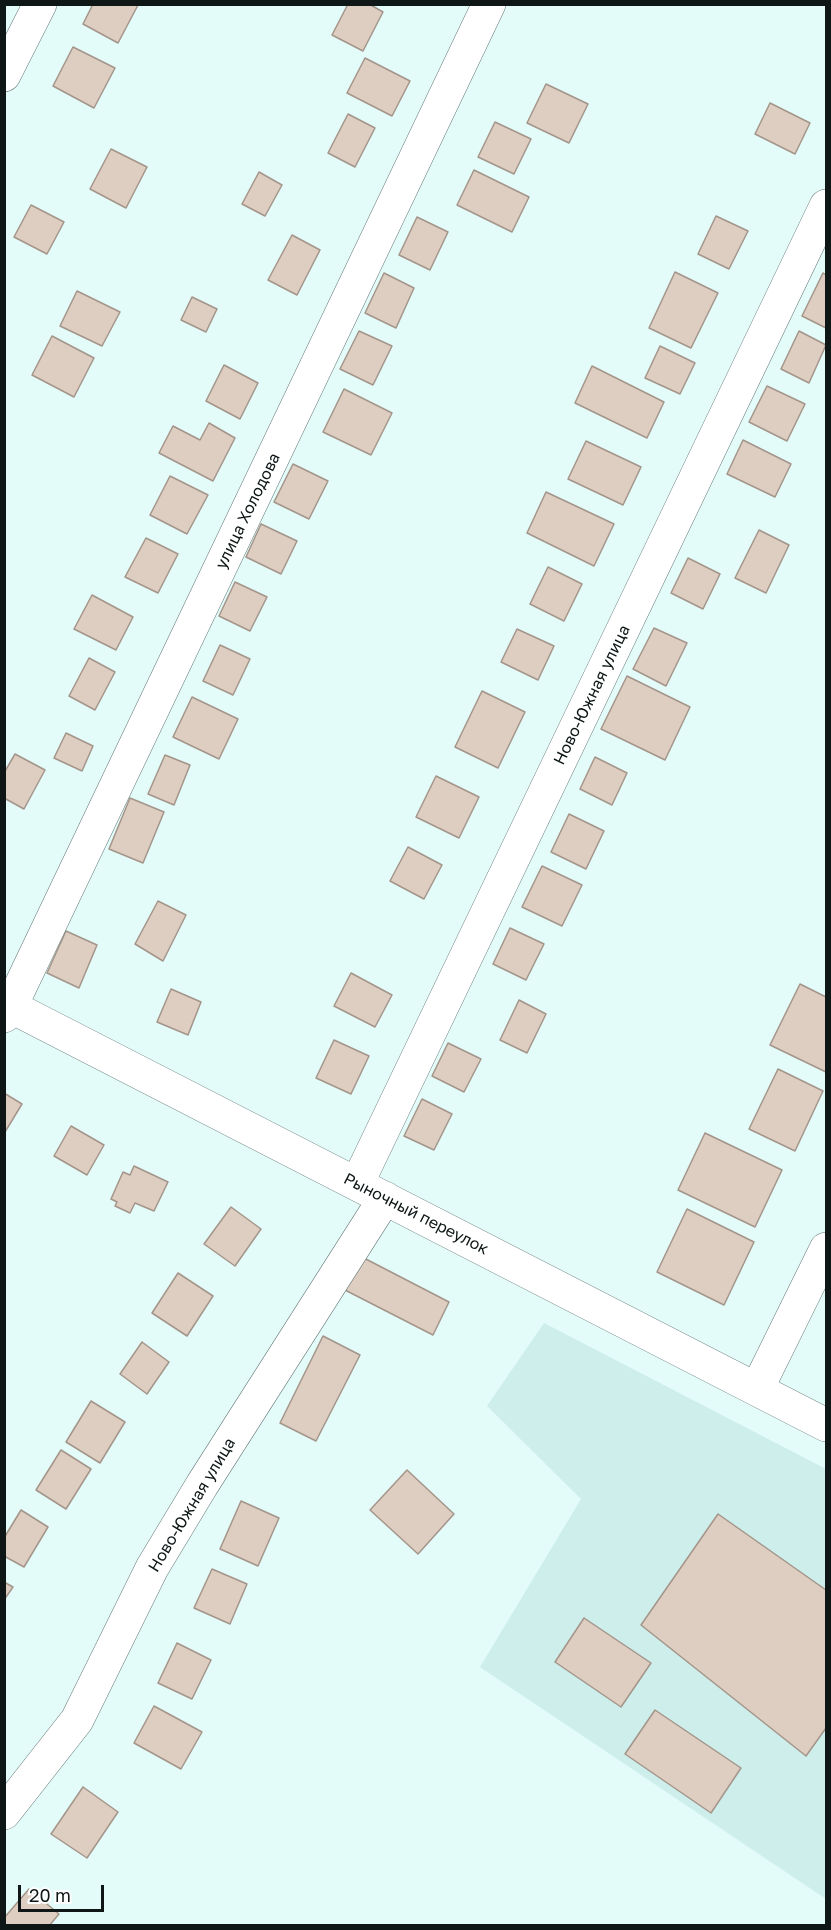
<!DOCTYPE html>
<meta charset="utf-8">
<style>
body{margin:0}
#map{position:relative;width:831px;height:1930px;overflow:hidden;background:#e3fbf9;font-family:"Golos Text",sans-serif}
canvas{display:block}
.frame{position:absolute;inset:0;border:6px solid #0e1616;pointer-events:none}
.scale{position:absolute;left:18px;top:1885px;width:86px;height:27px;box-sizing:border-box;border:3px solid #0e1616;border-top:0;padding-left:8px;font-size:18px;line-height:21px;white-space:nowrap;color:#0e1616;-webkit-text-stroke:4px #fff;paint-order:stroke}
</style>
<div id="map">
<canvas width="831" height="1930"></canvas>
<div class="frame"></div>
<div class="scale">20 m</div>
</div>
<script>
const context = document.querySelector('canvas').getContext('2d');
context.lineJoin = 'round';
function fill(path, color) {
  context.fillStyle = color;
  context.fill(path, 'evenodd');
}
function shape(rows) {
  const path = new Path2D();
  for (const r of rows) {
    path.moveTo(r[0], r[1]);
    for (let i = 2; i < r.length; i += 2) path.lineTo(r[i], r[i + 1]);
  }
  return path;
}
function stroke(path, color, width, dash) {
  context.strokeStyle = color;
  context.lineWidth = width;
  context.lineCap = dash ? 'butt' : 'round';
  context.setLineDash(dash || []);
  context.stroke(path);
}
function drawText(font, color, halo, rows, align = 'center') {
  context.font = font + ' "Golos Text",sans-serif';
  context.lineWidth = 6;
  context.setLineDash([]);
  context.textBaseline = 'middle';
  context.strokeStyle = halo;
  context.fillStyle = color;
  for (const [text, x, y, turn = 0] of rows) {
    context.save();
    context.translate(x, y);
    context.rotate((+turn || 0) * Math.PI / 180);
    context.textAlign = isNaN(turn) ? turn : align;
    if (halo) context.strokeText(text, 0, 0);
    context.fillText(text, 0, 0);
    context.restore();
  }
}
const built = shape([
 [544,1323,826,1469,826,1899,480,1667,581,1499,487,1406]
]);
const building = shape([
 [93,4,138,5,118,43,83,24,93,4],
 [348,4,369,4,383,12,363,51,332,35,348,4],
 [73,47,115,68,94,108,53,86,73,47],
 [365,58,410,81,392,116,347,93,365,58],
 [546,84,588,104,569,143,527,123,546,84],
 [770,103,810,123,795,154,755,134,770,103],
 [348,114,375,128,355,167,328,153,348,114],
 [495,122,531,139,514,174,478,157,495,122],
 [111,149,147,167,126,208,90,189,111,149],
 [474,170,529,197,512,232,457,205,474,170],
 [259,172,282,185,265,216,242,204,259,172],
 [31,205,64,222,47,254,14,237,31,205],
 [716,216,748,231,729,269,698,254,716,216],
 [417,217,448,232,430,270,399,255,417,217],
 [292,235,320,250,297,295,268,280,292,235],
 [675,272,718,293,691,348,649,328,675,272],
 [384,273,414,288,396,328,365,313,384,273],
 [823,273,826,275,826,328,802,316,823,273],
 [77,291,120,312,102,346,60,326,77,291],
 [192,297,217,309,206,332,181,320,192,297],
 [359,331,392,346,373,385,340,369,359,331],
 [799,331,826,345,809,383,781,369,799,331],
 [52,336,94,358,74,397,32,375,52,336],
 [660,346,695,363,680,394,645,378,660,346],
 [224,365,258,383,240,419,206,401,224,365],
 [592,366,664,402,647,438,575,403,592,366],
 [767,386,805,404,787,441,749,422,767,386],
 [344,389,392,413,371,455,323,432,344,389],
 [209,423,235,438,213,481,159,453,173,426,200,440,209,423],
 [743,440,791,464,775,497,727,474,743,440],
 [586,441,641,467,623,505,568,479,586,441],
 [293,464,328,481,309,519,274,502,293,464],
 [170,476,208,495,187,534,150,515,170,476],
 [546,492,614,524,594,566,527,533,546,492],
 [261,524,297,541,281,574,246,557,261,524],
 [759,530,789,545,766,593,735,578,759,530],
 [146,538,178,554,158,593,125,577,146,538],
 [688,558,720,574,703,609,671,593,688,558],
 [548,567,582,584,564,621,530,604,548,567],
 [235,582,267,597,250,631,219,616,235,582],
 [92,595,133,617,116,650,74,629,92,595],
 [654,628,687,643,666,686,633,669,654,628],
 [517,629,554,646,538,680,501,662,517,629],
 [220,645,250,659,233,695,203,681,220,645],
 [89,658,115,672,95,710,69,696,89,658],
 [627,676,690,707,665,760,601,729,627,676],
 [482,691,525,712,498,768,455,747,482,691],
 [192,697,238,719,219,759,173,737,192,697],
 [66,733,93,746,82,771,54,758,66,733],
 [15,754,45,770,24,809,4,798,4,773,15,754],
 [165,755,190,765,174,805,148,794,165,755],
 [595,757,627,773,612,805,580,789,595,757],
 [436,776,479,797,459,838,416,817,436,776],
 [130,798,164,812,143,863,109,849,130,798],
 [569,814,604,831,586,869,551,852,569,814],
 [408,847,442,865,424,899,390,881,408,847],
 [542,866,582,885,562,926,522,907,542,866],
 [158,901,186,915,163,961,135,944,158,901],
 [510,928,544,944,526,980,493,964,510,928],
 [66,931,97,945,79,988,47,973,66,931],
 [351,973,392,995,375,1027,334,1006,351,973],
 [800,984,826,997,826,1072,770,1045,800,984],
 [171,989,201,1002,188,1035,157,1022,171,989],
 [519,1000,546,1014,527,1053,500,1040,519,1000],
 [334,1040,369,1056,351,1094,316,1078,334,1040],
 [448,1043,481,1059,464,1092,432,1076,448,1043],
 [778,1069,823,1091,795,1151,749,1129,778,1069],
 [4,1093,22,1104,5,1132,4,1132,4,1093],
 [422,1099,452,1114,434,1150,404,1136,422,1099],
 [71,1126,104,1145,87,1175,54,1156,71,1126],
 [705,1133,782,1170,755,1227,678,1190,705,1133],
 [134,1166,168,1182,154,1211,135,1203,130,1213,115,1206,117,1202,111,1199,123,1172,130,1175,134,1166],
 [231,1207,261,1229,235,1266,204,1244,231,1207],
 [687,1209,754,1242,724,1305,657,1272,687,1209],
 [360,1256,449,1302,433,1335,343,1289,360,1256],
 [178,1273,213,1296,187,1336,152,1313,178,1273],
 [323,1336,360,1355,316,1441,280,1423,323,1336],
 [142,1342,169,1362,147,1394,120,1374,142,1342],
 [91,1401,125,1422,100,1463,66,1442,91,1401],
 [61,1450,91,1469,66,1509,36,1490,61,1450],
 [407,1470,454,1514,418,1554,370,1510,407,1470],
 [241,1501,279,1518,258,1566,220,1549,241,1501],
 [21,1510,48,1527,24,1567,4,1556,4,1538,21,1510],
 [718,1514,826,1590,826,1728,806,1756,641,1625,718,1514],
 [212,1569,247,1584,230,1624,194,1608,212,1569],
 [4,1582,13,1587,4,1600,4,1582],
 [584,1618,651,1663,621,1707,555,1662,584,1618],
 [177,1643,211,1660,192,1699,158,1683,177,1643],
 [154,1706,202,1732,181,1769,134,1743,154,1706],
 [655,1710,741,1768,711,1813,625,1754,655,1710],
 [83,1787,118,1812,87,1858,51,1834,83,1787],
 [29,1889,59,1914,49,1926,4,1926,4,1918,29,1889]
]);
const minor = shape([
 [4,75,40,4],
 [4,1003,826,1425],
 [4,1016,11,1006,489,4],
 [357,1184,826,206],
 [757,1389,826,1249],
 [4,1813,77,1720,152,1568,202,1485,385,1198]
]);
const streetNames = [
 ["улица Холодова",248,511,-64],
 ["Ново-Южная улица",592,695,-64],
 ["Рыночный переулок",416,1214,27],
 ["Ново-Южная улица",192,1505,-59]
];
fill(built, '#cdeeeb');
fill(building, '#decec1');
stroke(building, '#a4958a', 1.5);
stroke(minor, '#647977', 34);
stroke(minor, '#fff', 33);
drawText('16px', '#0e1616', '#fff', streetNames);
</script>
